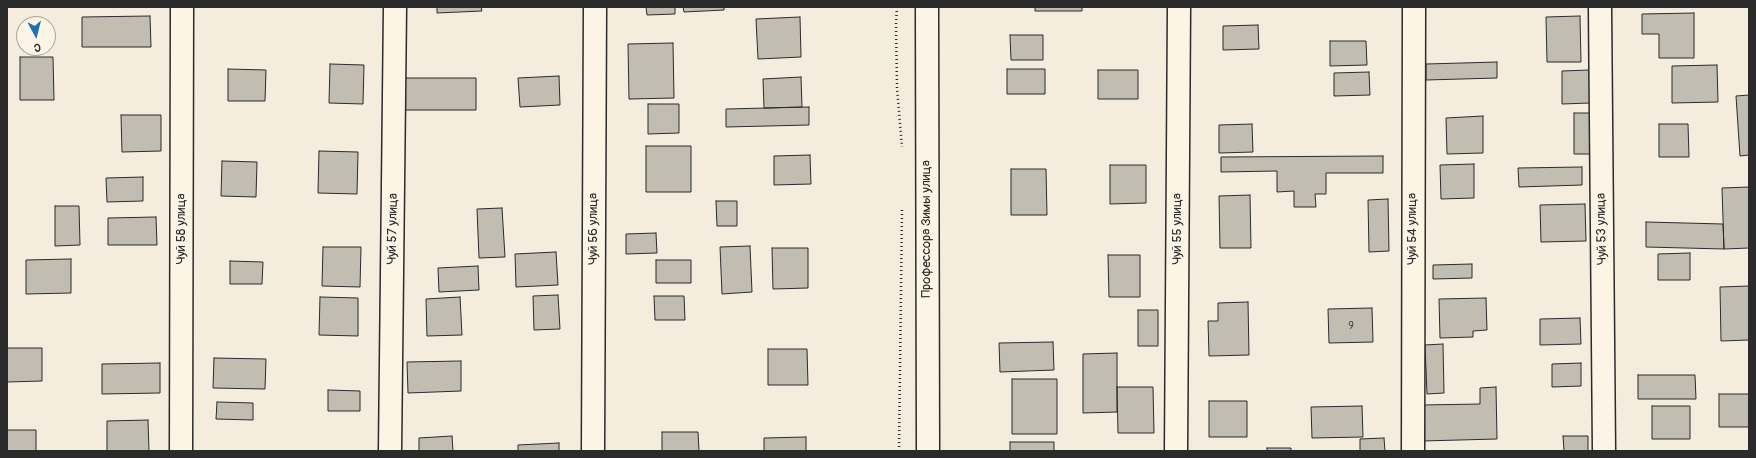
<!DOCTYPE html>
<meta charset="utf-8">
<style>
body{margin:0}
#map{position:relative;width:1756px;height:458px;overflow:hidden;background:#f4edde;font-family:Pangolin,sans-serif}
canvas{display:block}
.frame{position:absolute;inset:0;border:8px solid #2b2b2b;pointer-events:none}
.north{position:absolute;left:16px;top:16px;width:40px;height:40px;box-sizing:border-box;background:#fcf5e5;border:1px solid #a8a49b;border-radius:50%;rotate:173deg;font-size:11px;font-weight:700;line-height:16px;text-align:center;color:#2b2b2b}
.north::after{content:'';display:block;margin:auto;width:14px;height:18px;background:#1f6fb2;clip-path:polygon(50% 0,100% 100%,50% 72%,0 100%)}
</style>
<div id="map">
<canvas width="1756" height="458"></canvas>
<div class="frame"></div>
<div class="north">С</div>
</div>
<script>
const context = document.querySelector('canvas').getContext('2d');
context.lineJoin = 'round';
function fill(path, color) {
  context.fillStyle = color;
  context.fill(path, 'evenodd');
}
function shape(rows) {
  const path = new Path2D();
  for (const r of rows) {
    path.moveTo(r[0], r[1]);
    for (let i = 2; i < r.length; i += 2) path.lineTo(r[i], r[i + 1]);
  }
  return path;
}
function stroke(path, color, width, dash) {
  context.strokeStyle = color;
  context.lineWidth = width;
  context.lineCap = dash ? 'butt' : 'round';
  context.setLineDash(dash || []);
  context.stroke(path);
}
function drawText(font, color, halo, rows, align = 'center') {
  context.font = font + ' Pangolin,sans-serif';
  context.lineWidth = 3.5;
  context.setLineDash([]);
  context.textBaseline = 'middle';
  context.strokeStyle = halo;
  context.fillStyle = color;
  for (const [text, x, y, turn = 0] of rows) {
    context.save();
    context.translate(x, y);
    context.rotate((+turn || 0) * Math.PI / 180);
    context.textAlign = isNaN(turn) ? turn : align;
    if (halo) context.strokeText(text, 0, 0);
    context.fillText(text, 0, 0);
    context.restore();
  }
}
const building = shape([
 [437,7,481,7,482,11,437,13,437,7],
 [646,7,675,7,675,14,647,15,646,7],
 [683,7,724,7,724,10,684,12,683,7],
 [1035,7,1082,7,1082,11,1035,11,1035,7],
 [1694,13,1694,58,1659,58,1659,34,1642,34,1642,14,1694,13],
 [150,16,151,47,82,47,82,17,150,16],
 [1580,16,1581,62,1547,62,1546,17,1580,16],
 [800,17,801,57,758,59,756,19,800,17],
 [1258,25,1259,49,1223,50,1223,26,1258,25],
 [1010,35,1043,35,1043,60,1011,60,1010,35],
 [1330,41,1366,41,1367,65,1330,66,1330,41],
 [673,43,674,98,629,99,628,44,673,43],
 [20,57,53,57,54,100,20,100,20,57],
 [1497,62,1497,78,1426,80,1426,64,1497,62],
 [330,64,364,65,363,104,329,103,330,64],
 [1717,65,1718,102,1672,103,1672,66,1717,65],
 [228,69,266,70,265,101,228,101,228,69],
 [1007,69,1045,69,1045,94,1007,94,1007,69],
 [1098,70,1138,70,1138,99,1098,99,1098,70],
 [1589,70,1590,103,1562,104,1562,71,1589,70],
 [1369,72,1370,95,1334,96,1334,73,1369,72],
 [559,76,560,105,520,107,518,78,559,76],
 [801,77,802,107,764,108,763,79,801,77],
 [401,78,476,78,476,110,401,110,401,78],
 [1749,95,1749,155,1740,156,1736,96,1749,95],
 [648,104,679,104,679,133,648,134,648,104],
 [809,107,809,125,726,127,726,109,809,107],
 [1574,113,1590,113,1591,154,1574,154,1574,113],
 [121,115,161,115,161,151,122,152,121,115],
 [1483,116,1483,153,1447,154,1446,118,1483,116],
 [1252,124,1253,152,1219,153,1219,125,1252,124],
 [1659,124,1688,124,1689,157,1659,157,1659,124],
 [646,146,691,146,691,192,646,192,646,146],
 [319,151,358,152,357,194,318,193,319,151],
 [810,155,811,184,774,185,774,156,810,155],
 [1383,156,1383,173,1326,173,1326,194,1315,194,1316,207,1294,207,1294,191,1277,192,1277,171,1221,172,1221,157,1383,156],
 [222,161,257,162,256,197,221,196,222,161],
 [1474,164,1474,198,1441,199,1440,165,1474,164],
 [1110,165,1146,165,1146,203,1110,204,1110,165],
 [1582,167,1582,185,1519,187,1518,168,1582,167],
 [1011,169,1046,169,1047,215,1011,215,1011,169],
 [143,177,143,201,107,202,106,178,143,177],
 [1749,187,1749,248,1724,249,1722,188,1749,187],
 [1250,195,1251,248,1220,248,1219,196,1250,195],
 [1388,199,1389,251,1369,252,1368,200,1388,199],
 [716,201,737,201,737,226,717,226,716,201],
 [1585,204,1586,241,1541,242,1540,205,1585,204],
 [55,206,79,206,80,245,55,246,55,206],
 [502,208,505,257,479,258,477,209,502,208],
 [156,217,157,245,108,245,108,218,156,217],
 [1646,222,1723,224,1724,249,1646,247,1646,222],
 [656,233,657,253,626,254,626,234,656,233],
 [750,246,752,292,722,294,720,247,750,246],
 [323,247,361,247,360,287,322,286,323,247],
 [772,248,808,248,808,288,773,289,772,248],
 [556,252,558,285,516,287,515,254,556,252],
 [1690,253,1690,280,1658,280,1658,254,1690,253],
 [1108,255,1140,255,1140,297,1109,297,1108,255],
 [71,259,71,293,26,294,26,260,71,259],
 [656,260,691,260,691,283,656,283,656,260],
 [230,261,263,262,262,284,230,284,230,261],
 [1472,264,1472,278,1433,279,1433,265,1472,264],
 [478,266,479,290,439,292,438,268,478,266],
 [1749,286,1749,340,1721,341,1720,287,1749,286],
 [558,295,560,329,534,330,533,296,558,295],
 [654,296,684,296,685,320,655,320,654,296],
 [320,297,358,298,358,336,319,335,320,297],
 [460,297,462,335,427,336,426,299,460,297],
 [1486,298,1487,330,1473,331,1473,337,1440,338,1439,299,1486,298],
 [1248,302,1249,355,1209,356,1208,321,1218,321,1218,303,1248,302],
 [1372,308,1373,342,1329,343,1328,309,1372,308],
 [1138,310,1158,310,1158,346,1138,346,1138,310],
 [1580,318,1581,344,1540,345,1540,319,1580,318],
 [1053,342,1054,370,1000,372,999,343,1053,342],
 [1443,344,1444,393,1427,394,1425,345,1443,344],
 [7,348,42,348,42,381,7,382,7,348],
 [768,349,807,349,808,385,768,385,768,349],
 [1117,353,1117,412,1083,413,1083,354,1117,353],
 [214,358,266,359,265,389,213,388,214,358],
 [461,361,461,391,408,393,407,362,461,361],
 [160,363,160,393,102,394,102,364,160,363],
 [1581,363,1581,386,1552,387,1552,364,1581,363],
 [1638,375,1695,375,1696,399,1638,399,1638,375],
 [1012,379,1057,379,1057,434,1012,434,1012,379],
 [1117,387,1153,387,1154,433,1118,433,1117,387],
 [1496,387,1497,439,1422,441,1421,405,1480,404,1480,388,1496,387],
 [328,390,360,391,360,411,328,411,328,390],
 [1719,394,1749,394,1749,427,1719,427,1719,394],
 [1209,401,1247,401,1247,437,1209,437,1209,401],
 [217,402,253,403,253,420,216,419,217,402],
 [1362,406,1363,437,1312,438,1311,407,1362,406],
 [1652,406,1690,406,1690,439,1652,439,1652,406],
 [148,420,149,451,107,451,107,421,148,420],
 [7,430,36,430,36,451,7,451,7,430],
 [662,432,698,432,699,451,662,451,662,432],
 [452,436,453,451,419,451,419,438,452,436],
 [1563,436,1588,436,1588,451,1564,451,1563,436],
 [806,437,806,451,764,451,764,438,806,437],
 [1384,438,1385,451,1360,451,1360,439,1384,438],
 [1010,442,1054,442,1054,451,1010,451,1010,442],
 [559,443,559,451,518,451,518,445,559,443],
 [1267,448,1291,448,1291,451,1267,451,1267,448]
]);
const path = shape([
 [897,7,896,23,897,88,902,147],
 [899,451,902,210]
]);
const street = shape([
 [1600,7,1604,451],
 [181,451,182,7],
 [390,451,395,7],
 [593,451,595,7],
 [1176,451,1179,7],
 [1413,451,1414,7]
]);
const secondary = shape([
 [927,7,928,451]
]);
const numberNames = [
 ["9",1351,326]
];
const streetNames = [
 ["Чуй 58 улица",182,229,-90],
 ["Чуй 57 улица",393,229,-89],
 ["Чуй 56 улица",594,229,-90],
 ["Профессора Зимы улица",927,229,-90],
 ["Чуй 55 улица",1178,229,-90],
 ["Чуй 54 улица",1413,229,-90],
 ["Чуй 53 улица",1602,229,-91]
];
fill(building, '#c2bdb1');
stroke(building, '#2b2b2b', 1);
stroke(street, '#2b2b2b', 25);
stroke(secondary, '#2b2b2b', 25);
stroke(path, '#2b2b2b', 2.5, [1, 3]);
stroke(street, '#fcf5e5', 22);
stroke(secondary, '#fcf5e5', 22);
drawText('11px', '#51504c', null, numberNames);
drawText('13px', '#2b2b2b', '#fcf5e5', streetNames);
</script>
